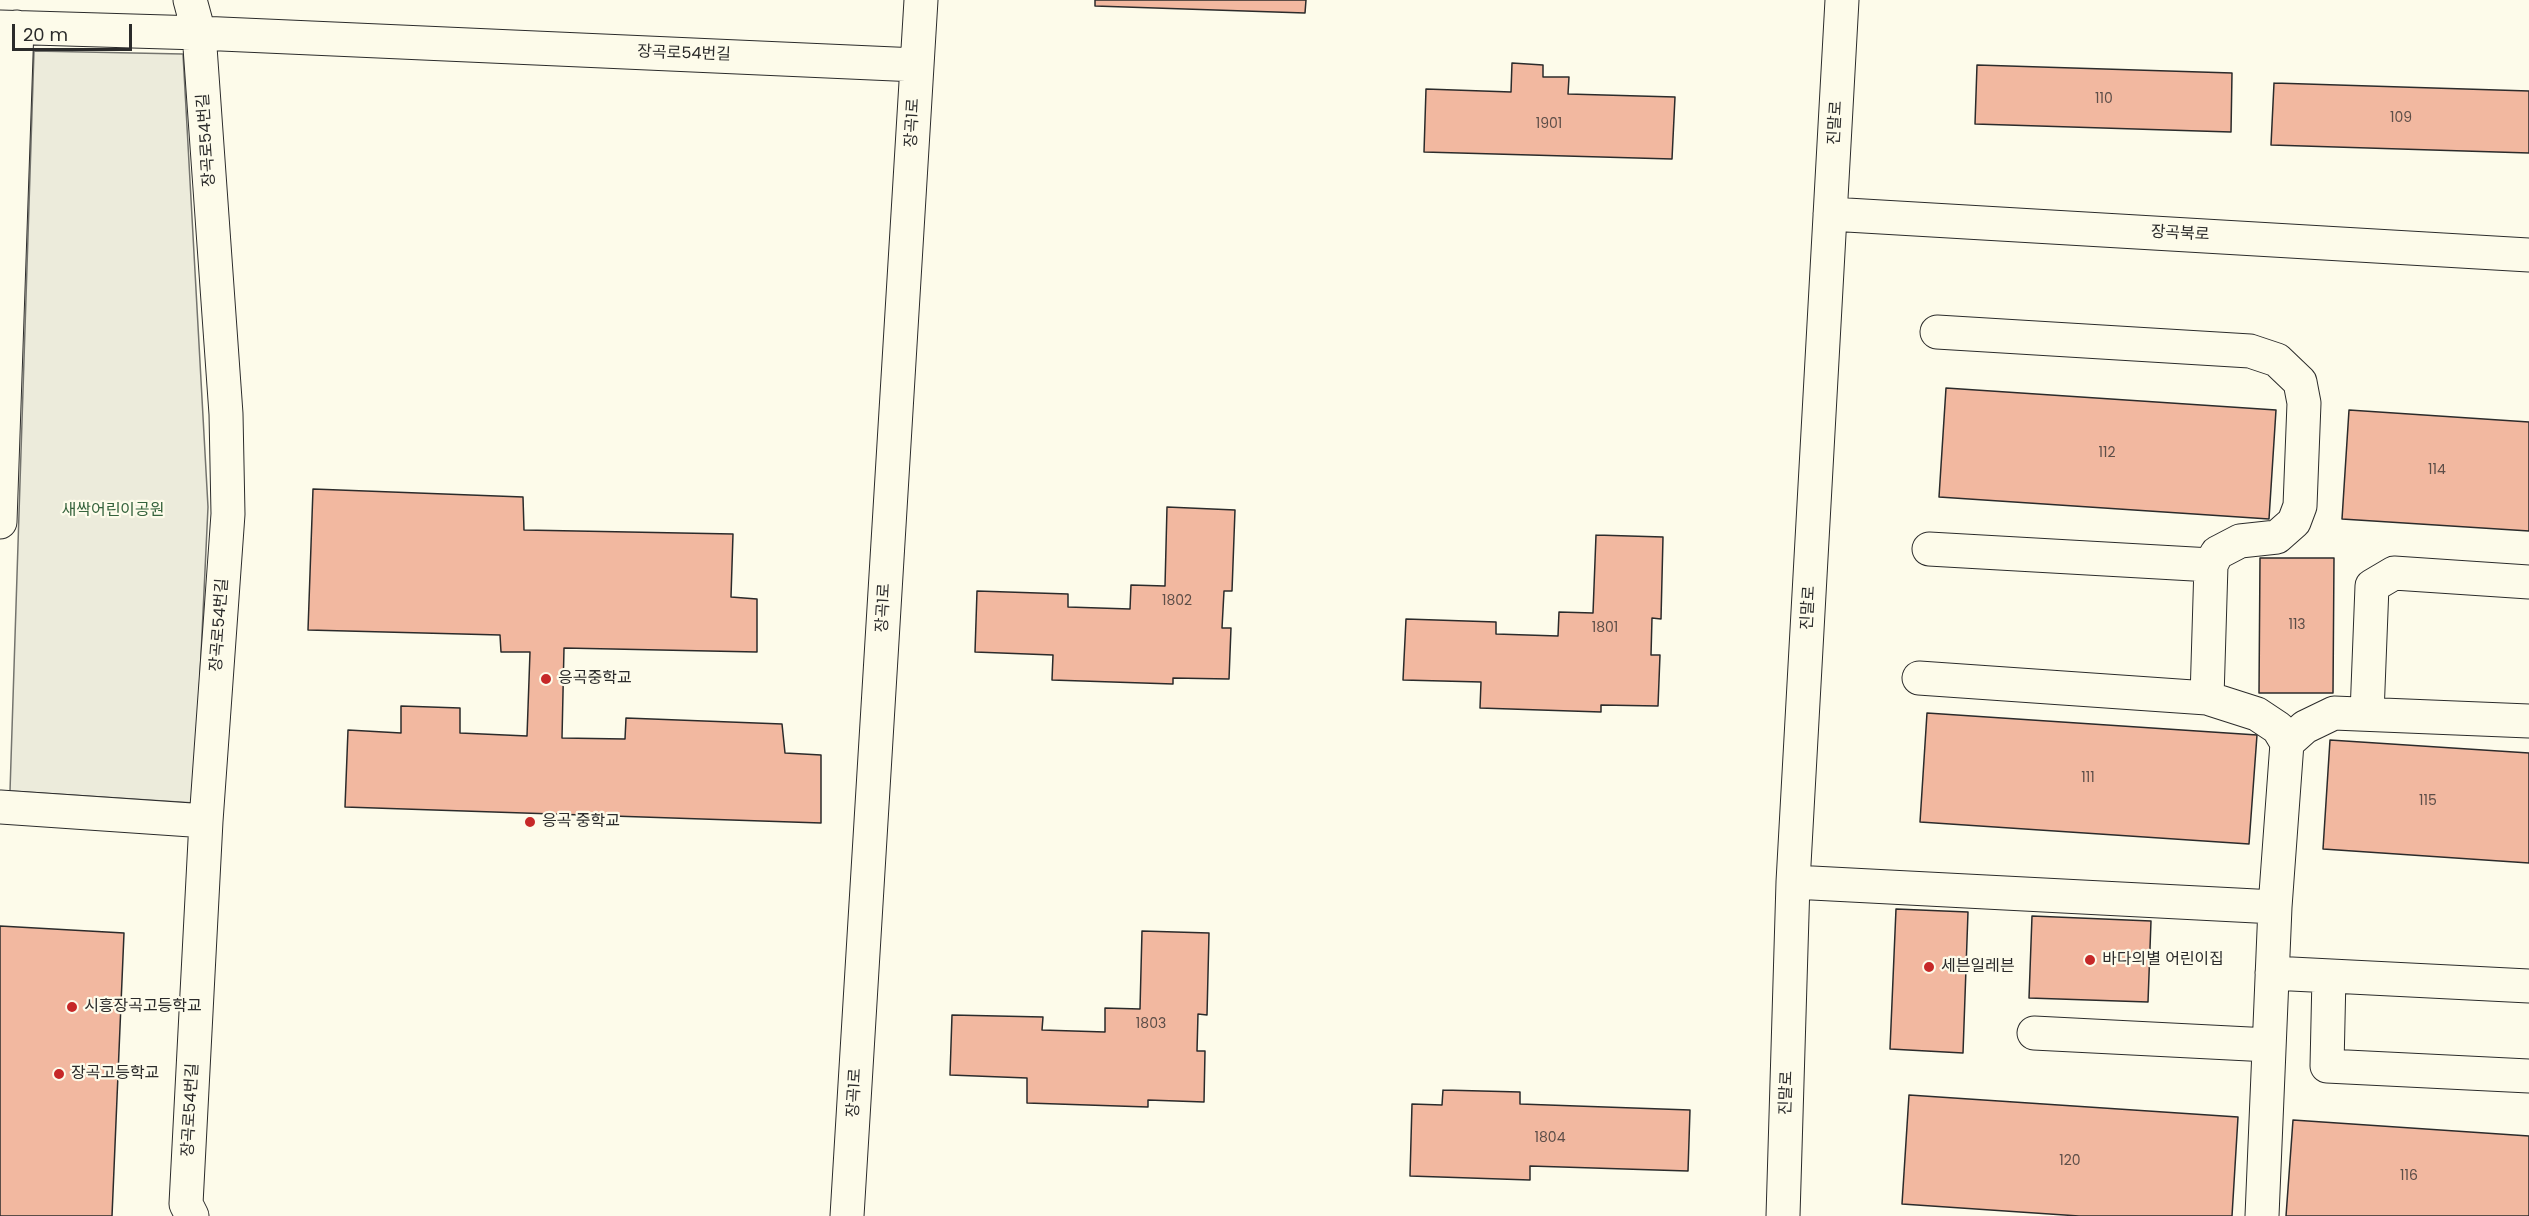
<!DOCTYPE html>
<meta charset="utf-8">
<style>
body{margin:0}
#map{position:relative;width:2529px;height:1216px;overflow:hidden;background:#fdfbea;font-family:Poppins,sans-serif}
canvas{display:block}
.scale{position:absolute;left:12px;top:24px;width:120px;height:27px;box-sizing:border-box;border:3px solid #2b2b2b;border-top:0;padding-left:8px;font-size:18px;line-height:21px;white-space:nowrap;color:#2b2b2b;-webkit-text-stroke:4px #fdfbea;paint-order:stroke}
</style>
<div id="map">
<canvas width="2529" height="1216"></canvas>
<div class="scale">20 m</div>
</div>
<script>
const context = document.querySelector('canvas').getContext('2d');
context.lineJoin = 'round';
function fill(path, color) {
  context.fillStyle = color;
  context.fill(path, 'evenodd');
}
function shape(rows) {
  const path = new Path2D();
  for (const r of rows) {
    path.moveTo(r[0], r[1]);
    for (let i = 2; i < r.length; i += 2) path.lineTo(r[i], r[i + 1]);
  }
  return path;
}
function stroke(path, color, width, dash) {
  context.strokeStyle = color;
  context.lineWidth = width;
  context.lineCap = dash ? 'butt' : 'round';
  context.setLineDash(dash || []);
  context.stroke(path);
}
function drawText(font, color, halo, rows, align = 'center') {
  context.font = font + ' Poppins,"Noto Sans KR",sans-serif';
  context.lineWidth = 4.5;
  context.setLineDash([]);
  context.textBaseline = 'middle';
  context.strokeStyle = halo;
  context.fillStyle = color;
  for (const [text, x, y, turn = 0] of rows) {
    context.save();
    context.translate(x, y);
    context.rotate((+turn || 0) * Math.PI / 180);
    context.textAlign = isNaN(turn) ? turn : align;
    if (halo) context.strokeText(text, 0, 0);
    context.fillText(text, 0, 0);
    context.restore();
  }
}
const green = shape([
 [34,51,183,54,208,507,194,803,10,791,34,51]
]);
const building = shape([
 [1095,0,1306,0,1305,13,1095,6,1095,0],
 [1512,63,1543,65,1543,77,1569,77,1568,94,1675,97,1672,159,1424,152,1426,89,1511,92,1512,63],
 [1977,65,2232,73,2231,132,1975,124,1977,65],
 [2274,83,2529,91,2529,153,2271,145,2274,83],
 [1946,388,2276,410,2269,519,1939,497,1946,388],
 [2349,410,2529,422,2529,531,2342,519,2349,410],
 [313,489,523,497,524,530,733,534,731,597,757,599,757,652,564,648,562,738,625,739,626,718,782,724,785,753,821,755,821,823,345,807,348,730,401,733,401,706,460,708,460,733,527,736,530,652,501,652,500,635,308,630,313,489],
 [1167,507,1235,510,1232,591,1224,591,1222,628,1231,628,1229,679,1173,678,1173,684,1052,680,1053,655,975,652,977,591,1068,594,1068,607,1130,609,1131,585,1165,586,1167,507],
 [1596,535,1663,537,1661,619,1652,618,1651,655,1660,655,1658,706,1601,705,1601,712,1480,708,1481,682,1403,680,1406,619,1496,622,1496,634,1558,636,1559,612,1593,613,1596,535],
 [2260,558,2334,558,2333,693,2259,693,2260,558],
 [1927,713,2257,735,2249,844,1920,822,1927,713],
 [2330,740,2529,753,2529,863,2323,849,2330,740],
 [1896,909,1968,912,1963,1053,1890,1049,1896,909],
 [2032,916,2151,921,2148,1002,2029,998,2032,916],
 [0,926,124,933,112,1216,0,1216,0,926],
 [1142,931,1209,933,1207,1015,1198,1014,1197,1051,1205,1051,1204,1102,1148,1100,1148,1107,1027,1103,1027,1078,950,1075,952,1015,1043,1017,1042,1030,1105,1032,1105,1008,1140,1009,1142,931],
 [1443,1090,1520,1092,1520,1104,1690,1110,1688,1171,1530,1166,1530,1180,1410,1176,1412,1104,1442,1105,1443,1090],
 [1909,1095,2238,1117,2232,1216,2079,1216,1902,1204,1909,1095],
 [2293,1120,2529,1136,2529,1216,2286,1216,2293,1120]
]);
const street = shape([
 [190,0,199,33,917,65],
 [0,27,199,33,226,414,228,514,206,821,186,1204,192,1216],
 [1830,214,2529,255],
 [1937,332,2250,351,2277,360,2300,382,2304,403,2300,506,2294,522,2277,537,2240,541,2217,553,2211,565],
 [0,522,17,27],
 [1929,549,2211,565,2207,698],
 [2367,714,2372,586,2394,573,2529,582],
 [2287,743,2305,727,2334,713,2529,721],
 [0,807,206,821],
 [1793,882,2275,907,2287,743,2278,728,2257,714,2207,698,1919,678],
 [2272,973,2529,986],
 [2329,976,2327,1066,2529,1076],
 [2034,1033,2269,1045],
 [847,1216,921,0],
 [1783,1216,1793,882,1842,0],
 [2262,1216,2275,907]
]);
const markers = [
 [546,679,6,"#c62828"],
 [530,822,6,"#c62828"],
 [2090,960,6,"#c62828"],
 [1929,967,6,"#c62828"],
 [72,1007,6,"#c62828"],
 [59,1074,6,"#c62828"]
];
const numberNames = [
 ["110",2104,99],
 ["109",2401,118],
 ["1901",1549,124],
 ["112",2107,453],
 ["114",2437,470],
 ["1802",1177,601],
 ["113",2297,625],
 ["1801",1605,628],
 ["111",2088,778],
 ["115",2428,801],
 ["1803",1151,1024],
 ["1804",1550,1138],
 ["120",2070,1161],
 ["116",2409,1176]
];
const streetNames = [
 ["장곡로54번길",684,54,2],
 ["장곡1로",913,123,-87],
 ["진말로",1836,123,-87],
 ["장곡로54번길",207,140,-94],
 ["장곡북로",2180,234,3],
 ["장곡1로",884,608,-87],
 ["진말로",1809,608,-87],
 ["장곡로54번길",220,625,-86],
 ["장곡1로",855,1093,-87],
 ["진말로",1787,1093,-88],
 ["장곡로54번길",191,1110,-87]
];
const parkNames = [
 ["새싹어린이공원",113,511]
];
const poiNames = [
 ["응곡중학교",558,679],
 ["응곡 중학교",542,822],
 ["바다의별 어린이집",2102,960],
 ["세븐일레븐",1941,967],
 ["시흥장곡고등학교",84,1007],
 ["장곡고등학교",71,1074]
];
fill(green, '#ecebdb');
stroke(green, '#74746e', 1.5);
fill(building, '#f2b8a0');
stroke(building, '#2b2b2b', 1.5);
stroke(street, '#2b2b2b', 35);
stroke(street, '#fdfbea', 33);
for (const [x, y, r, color] of markers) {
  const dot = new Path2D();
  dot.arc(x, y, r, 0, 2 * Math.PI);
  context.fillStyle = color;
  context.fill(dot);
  stroke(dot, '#fdfbea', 2);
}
drawText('14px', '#5d4e48', null, numberNames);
drawText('16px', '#2b2b2b', '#fdfbea', streetNames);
drawText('16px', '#34623c', '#fdfbea', parkNames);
drawText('16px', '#2b2b2b', '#fdfbea', poiNames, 'left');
</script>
